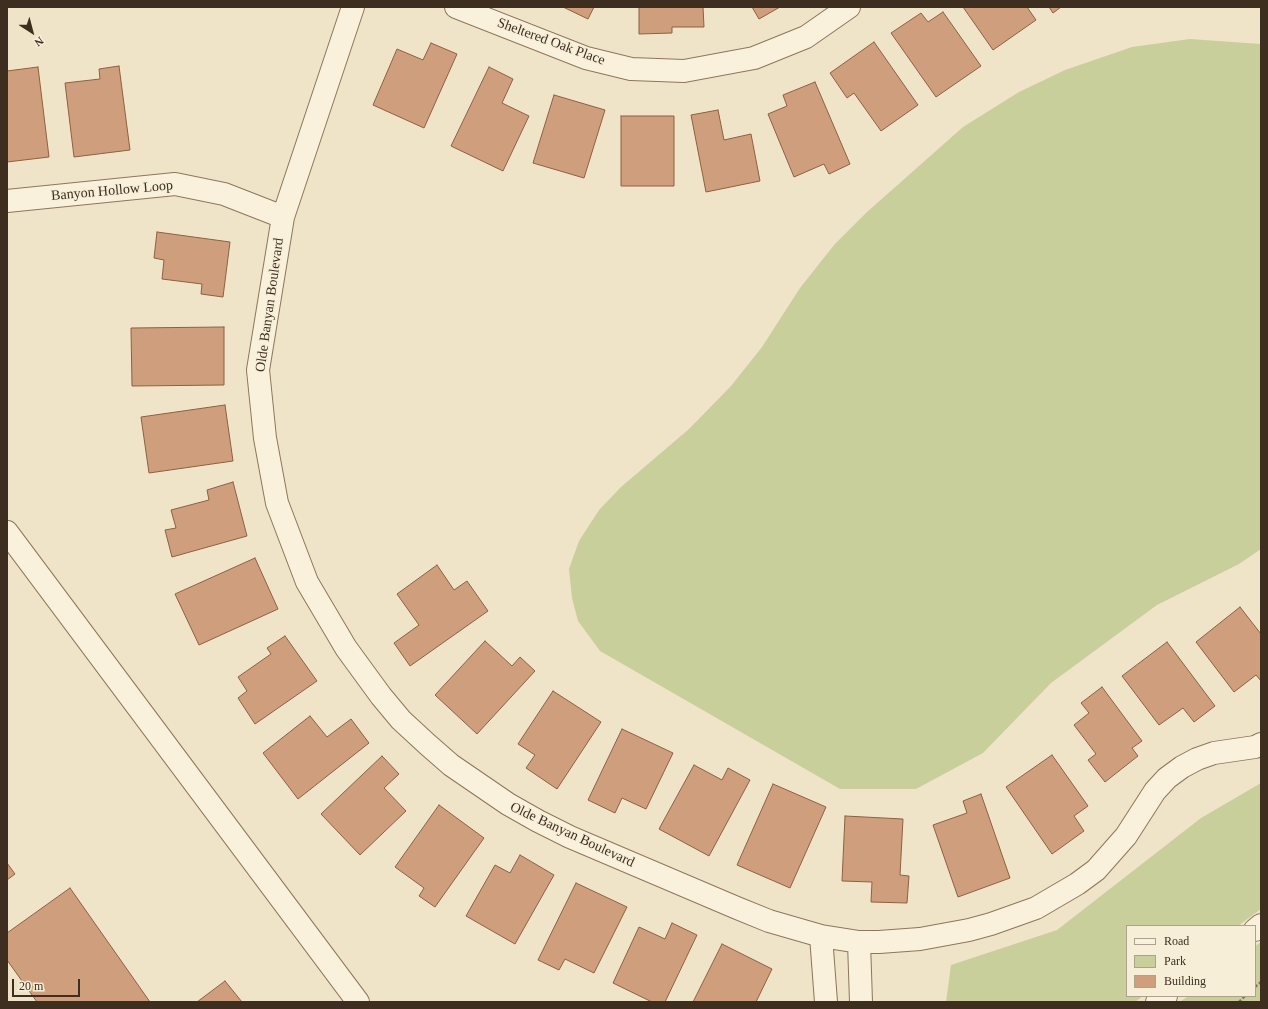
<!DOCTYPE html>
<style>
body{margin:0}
#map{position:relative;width:1268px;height:1009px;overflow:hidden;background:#f0e4c8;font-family:Georgia,serif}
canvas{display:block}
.frame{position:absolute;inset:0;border:8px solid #3d2e20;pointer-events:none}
.legend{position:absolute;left:1126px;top:925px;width:130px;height:72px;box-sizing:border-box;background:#f7eed8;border:1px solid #ada18e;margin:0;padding:5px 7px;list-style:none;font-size:12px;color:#3d2e20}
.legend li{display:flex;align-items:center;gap:8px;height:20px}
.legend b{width:20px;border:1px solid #ada18e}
.north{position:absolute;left:12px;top:12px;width:40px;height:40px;-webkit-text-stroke:3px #f7eed8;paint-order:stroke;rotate:144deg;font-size:11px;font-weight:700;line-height:16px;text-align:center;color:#3d2e20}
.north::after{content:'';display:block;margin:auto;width:14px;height:18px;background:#3d2e20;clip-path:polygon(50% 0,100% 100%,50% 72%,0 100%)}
.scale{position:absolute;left:12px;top:979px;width:68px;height:18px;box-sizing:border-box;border:2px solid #3d2e20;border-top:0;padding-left:5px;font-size:12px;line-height:14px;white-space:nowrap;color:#3d2e20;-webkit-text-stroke:3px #f7eed8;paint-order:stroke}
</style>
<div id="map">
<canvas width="1268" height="1009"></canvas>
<div class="frame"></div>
<ul class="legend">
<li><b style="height:5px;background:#faf1dc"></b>Road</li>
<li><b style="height:11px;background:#c9cf9b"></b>Park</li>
<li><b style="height:11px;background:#cf9f7d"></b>Building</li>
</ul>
<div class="north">N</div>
<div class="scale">20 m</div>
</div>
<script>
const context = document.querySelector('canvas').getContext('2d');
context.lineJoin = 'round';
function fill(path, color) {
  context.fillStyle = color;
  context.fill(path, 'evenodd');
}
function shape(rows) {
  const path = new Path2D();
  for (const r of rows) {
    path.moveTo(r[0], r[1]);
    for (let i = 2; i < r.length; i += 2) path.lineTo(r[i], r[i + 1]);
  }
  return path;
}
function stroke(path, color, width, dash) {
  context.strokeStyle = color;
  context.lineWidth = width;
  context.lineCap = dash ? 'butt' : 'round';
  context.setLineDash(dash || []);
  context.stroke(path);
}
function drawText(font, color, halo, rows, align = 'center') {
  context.font = font + ' Georgia,serif';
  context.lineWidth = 3;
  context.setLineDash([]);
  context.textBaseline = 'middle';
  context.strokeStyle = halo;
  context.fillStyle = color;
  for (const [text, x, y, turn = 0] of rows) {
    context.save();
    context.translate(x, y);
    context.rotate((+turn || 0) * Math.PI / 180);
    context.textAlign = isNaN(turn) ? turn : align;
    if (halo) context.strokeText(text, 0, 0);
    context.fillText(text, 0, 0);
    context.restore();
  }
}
const green = shape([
 [1190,39,1261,44,1261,549,1239,564,1157,605,1051,683,983,753,916,789,840,789,600,651,578,621,572,598,569,569,579,541,599,510,621,487,689,429,731,386,762,347,800,288,834,245,867,212,963,127,1019,92,1065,70,1132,47],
 [1261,783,1261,909,1238,926,1127,926,1127,996,1143,996,1135,1002,946,1002,951,965,1057,930,1201,818],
 [1261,942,1261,1002,1180,1002,1188,996,1255,996,1255,946]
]);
const building = shape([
 [563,7,594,7,588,19,563,7],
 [639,7,703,7,704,27,672,27,672,33,639,34,639,7],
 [752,7,780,7,759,19,752,7],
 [963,7,1027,7,1036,20,993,50,963,7],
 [1049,7,1061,7,1053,13,1049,7],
 [943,12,981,66,936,97,891,33,921,13,928,22,943,12],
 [874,42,918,105,881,131,854,93,847,98,830,73,874,42],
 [431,43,457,54,424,128,373,105,397,49,423,60,431,43],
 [119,66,130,150,74,157,65,83,100,79,99,69,119,66],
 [38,67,49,157,7,162,7,71,38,67],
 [489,67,513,79,502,103,529,116,503,171,451,146,489,67],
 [815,82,850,164,829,174,824,164,794,177,768,114,787,106,783,95,815,82],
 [554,95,605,110,584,178,533,163,554,95],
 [718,110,724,140,751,134,760,181,706,192,691,115,718,110],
 [621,116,674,116,674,186,621,186,621,116],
 [157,232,230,242,223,297,201,294,202,284,162,279,164,260,154,258,157,232],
 [224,327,224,385,132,386,131,328,224,327],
 [225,405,233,461,149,473,141,417,225,405],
 [233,482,247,536,172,557,165,530,176,528,171,510,209,500,207,490,233,482],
 [255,558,278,609,199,645,175,594,255,558],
 [437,565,454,590,467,581,488,611,410,666,394,643,419,625,397,594,437,565],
 [1240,607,1261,634,1261,681,1256,675,1234,692,1196,642,1240,607],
 [285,636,317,681,255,724,238,698,247,691,238,677,271,654,267,648,285,636],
 [485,641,512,666,520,657,535,671,477,734,435,695,485,641],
 [1167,642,1215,706,1194,722,1183,708,1159,725,1122,676,1167,642],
 [1102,687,1142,741,1132,748,1138,756,1105,782,1088,760,1096,754,1074,725,1089,713,1081,703,1102,687],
 [553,691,601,722,557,789,526,768,535,755,518,744,553,691],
 [310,716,327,737,351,719,369,743,298,799,263,753,310,716],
 [622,729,673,753,646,809,622,798,615,813,588,800,622,729],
 [1052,755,1088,806,1074,816,1084,831,1052,854,1006,787,1052,755],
 [382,756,399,774,384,788,406,811,360,855,321,814,382,756],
 [694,765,722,780,728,768,750,780,709,856,659,829,694,765],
 [773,784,826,807,790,888,737,865,773,784],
 [981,794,1010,878,958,897,933,825,967,813,963,801,981,794],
 [439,805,484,838,435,907,419,896,424,888,395,867,439,805],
 [845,816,903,819,900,875,909,876,907,903,871,902,872,882,842,881,845,816],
 [520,855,554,875,515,944,466,916,495,865,510,873,520,855],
 [7,863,15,874,7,880,7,863],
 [576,883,627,907,594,973,565,959,559,970,538,960,576,883],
 [70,888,150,1002,37,1002,7,960,7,933,70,888],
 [672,923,697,935,665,1002,652,1002,613,983,639,927,665,939,672,923],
 [722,944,772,969,756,1002,693,1002,722,944],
 [225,981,242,1002,197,1002,225,981]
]);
const path = shape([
 [1255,987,1261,982],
 [1239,1002,1245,996]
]);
const minor = shape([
 [353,7,283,217,258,370,265,438,277,503,307,582,346,648,381,696,401,720,427,744,451,765,508,804,538,821,570,837,737,908,769,921,821,936,859,942,879,942,920,939,969,930,991,924,1036,908,1077,884,1096,870,1126,836,1155,791,1167,778,1182,767,1197,759,1214,753,1255,747,1261,744],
 [456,7,586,58,631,69,684,71,754,58,806,37,849,7],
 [7,201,175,184,224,194,283,217],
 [7,532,358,1002],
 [1255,930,1261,925],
 [821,936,826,1002],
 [859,942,861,1002],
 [1157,1002,1166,996]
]);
const streetNames = [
 ["Sheltered Oak Place",551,42,20],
 ["Banyon Hollow Loop",112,191,-5],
 ["Olde Banyan Boulevard",270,305,-82],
 ["Olde Banyan Boulevard",572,835,25]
];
fill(green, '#c9cf9b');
fill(building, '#cf9f7d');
stroke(building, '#8d5f41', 1);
stroke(minor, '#8d765c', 24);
stroke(path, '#8d765c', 2.5, [3, 2]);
stroke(minor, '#faf1dc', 22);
drawText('14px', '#3d2e20', '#f7eed8', streetNames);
</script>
